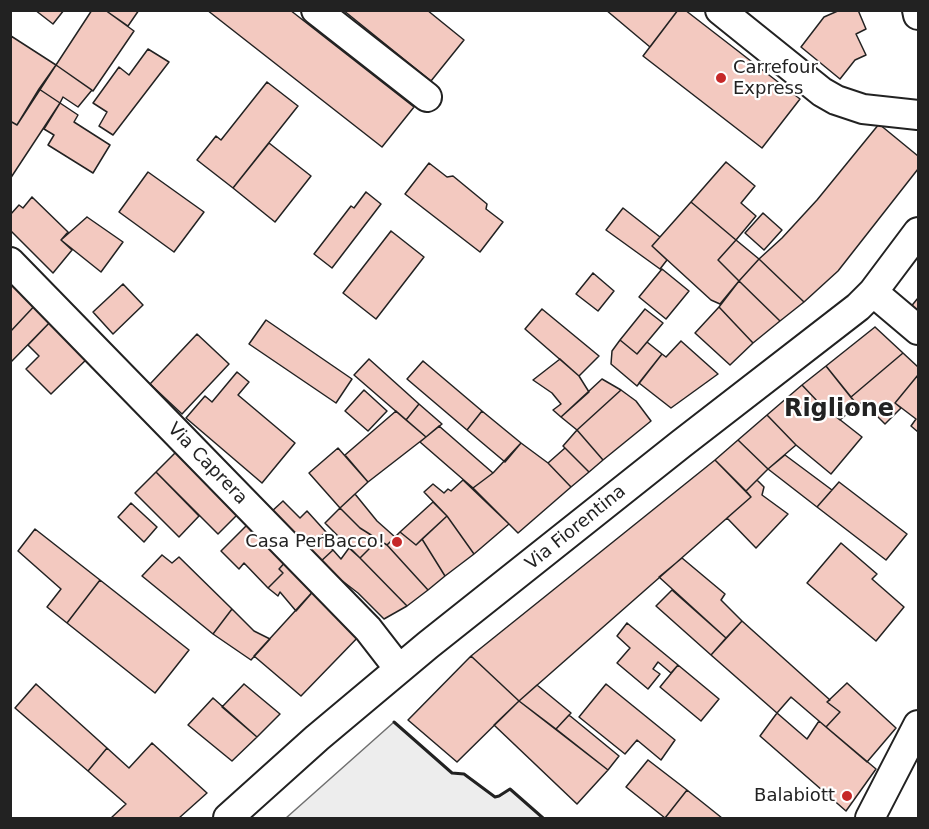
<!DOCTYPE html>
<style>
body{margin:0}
#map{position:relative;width:929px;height:829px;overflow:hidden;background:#fff;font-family:"DejaVu Sans",sans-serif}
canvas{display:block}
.frame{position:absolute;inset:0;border:12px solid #222;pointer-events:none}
</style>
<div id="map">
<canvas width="929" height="829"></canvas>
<div class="frame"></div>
</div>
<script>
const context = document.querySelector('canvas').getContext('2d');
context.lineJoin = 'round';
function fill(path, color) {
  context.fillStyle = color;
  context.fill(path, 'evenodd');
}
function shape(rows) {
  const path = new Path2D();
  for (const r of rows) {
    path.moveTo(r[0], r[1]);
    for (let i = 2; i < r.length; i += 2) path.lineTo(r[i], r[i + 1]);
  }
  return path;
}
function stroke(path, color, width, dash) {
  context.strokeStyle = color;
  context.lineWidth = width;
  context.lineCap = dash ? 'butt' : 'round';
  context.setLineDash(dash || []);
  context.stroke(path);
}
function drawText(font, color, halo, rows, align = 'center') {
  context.font = font + ' "DejaVu Sans",sans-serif';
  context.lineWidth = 4.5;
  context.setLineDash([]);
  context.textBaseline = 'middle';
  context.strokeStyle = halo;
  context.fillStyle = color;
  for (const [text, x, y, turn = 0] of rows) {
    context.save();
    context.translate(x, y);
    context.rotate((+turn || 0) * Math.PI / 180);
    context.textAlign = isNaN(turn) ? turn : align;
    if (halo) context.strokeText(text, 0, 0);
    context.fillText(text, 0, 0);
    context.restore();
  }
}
const parking = shape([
 [394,722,452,773,464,774,495,797,500,796,510,789,543,818,286,818,394,722]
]);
const building = shape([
 [35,10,64,10,53,24,35,10],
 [92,10,105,10,134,31,93,91,56,65,92,10],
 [105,10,139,10,128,26,105,10],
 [207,10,290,10,414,107,382,147,207,10],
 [343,10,427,10,464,40,431,81,343,10],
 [606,10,678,10,650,47,606,10],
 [678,10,685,10,800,99,762,148,643,56,678,10],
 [840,10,858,10,866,29,856,34,866,55,855,60,840,79,801,47,824,17,840,10],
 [11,36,56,65,17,125,10,121,11,36],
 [148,49,169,62,113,135,99,126,107,112,93,103,119,67,129,75,148,49],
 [56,65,92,90,78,107,63,97,60,103,39,89,56,65],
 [267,82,298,106,233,188,197,160,216,136,221,140,267,82],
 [39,89,60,103,10,179,10,121,17,125,39,89],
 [60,103,78,115,74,122,110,145,93,173,48,145,54,135,44,129,60,103],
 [879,124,918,156,918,169,838,271,804,302,759,259,782,238,817,200,879,124],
 [269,143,311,176,275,222,233,188,269,143],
 [726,162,755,186,741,203,756,216,736,240,691,202,726,162],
 [429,163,447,177,453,176,487,204,486,209,503,222,480,252,405,194,429,163],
 [148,172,204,212,174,252,119,212,148,172],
 [366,192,381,204,332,268,314,254,351,206,354,208,366,192],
 [32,197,68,232,61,240,72,250,53,273,10,230,10,215,19,205,23,208,32,197],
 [691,202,736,240,718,260,739,281,720,304,711,300,652,246,691,202],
 [623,208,660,237,652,246,667,260,660,269,606,230,623,208],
 [763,213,782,230,764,250,745,233,763,213],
 [87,217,123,242,101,272,61,240,87,217],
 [391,231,424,257,376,319,343,293,391,231],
 [736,240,759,259,739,281,718,260,736,240],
 [759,259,804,302,780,321,739,281,759,259],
 [662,269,689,291,666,319,639,297,662,269],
 [10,272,39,301,10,332,10,272],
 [593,273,614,291,598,311,576,294,593,273],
 [739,281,780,321,753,343,719,307,739,281],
 [123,284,143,305,113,334,93,312,123,284],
 [918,298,918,317,909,309,918,298],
 [39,301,55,317,10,363,10,332,39,301],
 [719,307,753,343,730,365,695,333,719,307],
 [542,309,599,356,579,376,525,329,542,309],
 [645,309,663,323,637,354,620,340,645,309],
 [55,317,92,354,51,394,26,369,39,356,28,345,55,317],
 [266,320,352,379,336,403,249,344,266,320],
 [875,327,903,353,851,397,826,366,875,327],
 [197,334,229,364,182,414,150,384,197,334],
 [620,340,637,354,647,342,662,354,637,386,611,364,612,351,620,340],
 [681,341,718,374,671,408,639,383,662,354,666,357,681,341],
 [903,353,918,367,918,375,895,403,901,408,885,424,863,402,857,405,851,397,903,353],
 [369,359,419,404,406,420,354,375,369,359],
 [560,359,579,376,589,392,561,417,553,410,561,404,552,393,533,380,560,359],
 [423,361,482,411,467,430,407,379,423,361],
 [826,366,857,405,840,420,820,404,802,385,826,366],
 [237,372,249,382,238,395,295,443,262,483,186,418,205,396,212,402,237,372],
 [918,375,918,432,911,426,916,419,895,403,918,375],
 [602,379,621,390,577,430,561,417,602,379],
 [802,385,820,404,862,437,831,474,796,445,767,415,802,385],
 [364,390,387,411,368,431,345,411,364,390],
 [621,390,636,401,651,421,603,460,577,430,621,390],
 [419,404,442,424,426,437,406,420,419,404],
 [396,411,426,437,368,482,345,455,396,411],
 [482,411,521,443,505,462,467,430,482,411],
 [767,415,796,445,768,469,738,440,767,415],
 [439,426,493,473,473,488,420,442,439,426],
 [577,430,603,460,589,472,563,446,577,430],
 [738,440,768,469,746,491,715,460,738,440],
 [521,443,548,463,571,487,518,533,473,488,493,473,521,443],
 [338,448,368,482,340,508,309,473,338,448],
 [565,448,589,472,571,487,548,463,565,448],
 [176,452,238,514,218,534,156,472,176,452],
 [785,455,832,490,817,507,768,469,785,455],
 [715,460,751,497,519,701,471,656,715,460],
 [156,472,199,516,179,537,135,493,156,472],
 [463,480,509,524,474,554,447,516,424,492,433,484,444,493,448,489,451,491,463,480],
 [757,480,764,487,762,495,788,514,756,548,727,518,751,497,746,491,757,480],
 [839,482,907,534,886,560,817,507,839,482],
 [355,494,377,521,395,537,387,545,360,528,340,508,355,494],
 [283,501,300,518,307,511,326,532,320,537,333,550,319,563,271,512,283,501],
 [433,502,447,516,416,545,400,532,433,502],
 [131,503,157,527,144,542,118,517,131,503],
 [340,508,360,528,378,540,360,558,325,523,340,508],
 [447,516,474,554,445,576,422,539,447,516],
 [251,521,289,558,279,569,283,573,268,588,244,563,239,569,221,551,251,521],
 [35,529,100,580,67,623,47,607,61,589,18,551,35,529],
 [400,532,416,545,422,539,445,576,428,590,387,545,400,532],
 [378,540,387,545,428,590,407,606,360,558,378,540],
 [841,543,877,574,872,579,904,607,876,641,807,583,841,543],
 [349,548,360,558,407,606,384,619,358,593,319,563,333,550,341,559,349,548],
 [162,555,172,563,179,557,232,609,213,634,142,576,162,555],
 [289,558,317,587,296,611,280,592,278,596,268,588,283,573,279,569,289,558],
 [682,558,725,594,721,600,742,621,726,638,659,577,682,558],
 [100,580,189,650,155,693,67,623,100,580],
 [317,587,364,631,301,696,254,656,317,587],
 [672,590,726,638,711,655,656,606,672,590],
 [232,609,254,631,270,639,251,660,213,634,232,609],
 [742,621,830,700,827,702,840,712,826,727,791,697,777,713,711,655,742,621],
 [627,623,678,665,671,673,658,662,653,669,660,674,648,689,617,663,630,648,617,636,627,623],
 [471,656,519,701,457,762,408,720,471,656],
 [678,665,719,699,701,721,660,687,678,665],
 [847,683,896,728,867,762,826,727,840,712,827,702,847,683],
 [36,684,107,748,88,771,15,708,36,684],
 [244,684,280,714,257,737,222,707,244,684],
 [606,684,675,740,661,760,637,740,625,754,579,717,606,684],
 [537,685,571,713,556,729,519,701,537,685],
 [213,698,257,737,232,761,188,725,213,698],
 [519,701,608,770,577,804,494,725,519,701],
 [777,713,807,739,819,721,876,769,846,811,760,736,777,713],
 [569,715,619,756,608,770,556,729,569,715],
 [152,743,207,793,179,818,111,818,126,804,88,771,107,748,129,768,152,743],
 [648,760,687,790,665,818,626,787,648,760],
 [687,790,722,818,665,818,687,790]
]);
const street = shape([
 [316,10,427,97],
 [720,10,822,92,836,100,863,109,918,115],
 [917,10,918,15],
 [10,262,368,629,399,669],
 [873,292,918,330],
 [228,818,317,738,428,645,681,444,858,307,873,292,918,232],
 [870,818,918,725]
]);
const wall = shape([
 [394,722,452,773,464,774,495,797,499,796,510,789,543,818]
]);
const markers = [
 [721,78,6,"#c62828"],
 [397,542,6,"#c62828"],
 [847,796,6,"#c62828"]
];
const poiNames = [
 ["Carrefour",733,68,"left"],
 ["Express",733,89,"left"],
 ["Casa PerBacco!",385,542],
 ["Balabiott",835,796]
];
const streetNames = [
 ["Via Caprera",207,464,46],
 ["Via Fiorentina",576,528,-39]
];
const districtNames = [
 ["Riglione",839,410]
];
fill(parking, '#ededed');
stroke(parking, '#6f6f6f', 1.5);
fill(building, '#f3c9c0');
stroke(building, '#222', 1.5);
stroke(street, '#222', 32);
stroke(street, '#fff', 28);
stroke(wall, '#222', 3);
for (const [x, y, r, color] of markers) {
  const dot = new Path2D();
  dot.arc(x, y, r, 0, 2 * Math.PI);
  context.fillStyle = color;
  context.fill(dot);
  stroke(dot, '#fff', 2);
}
drawText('18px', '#222', '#fff', poiNames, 'right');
drawText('18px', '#222', '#fff', streetNames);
drawText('bold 24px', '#222', '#fff', districtNames);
</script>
